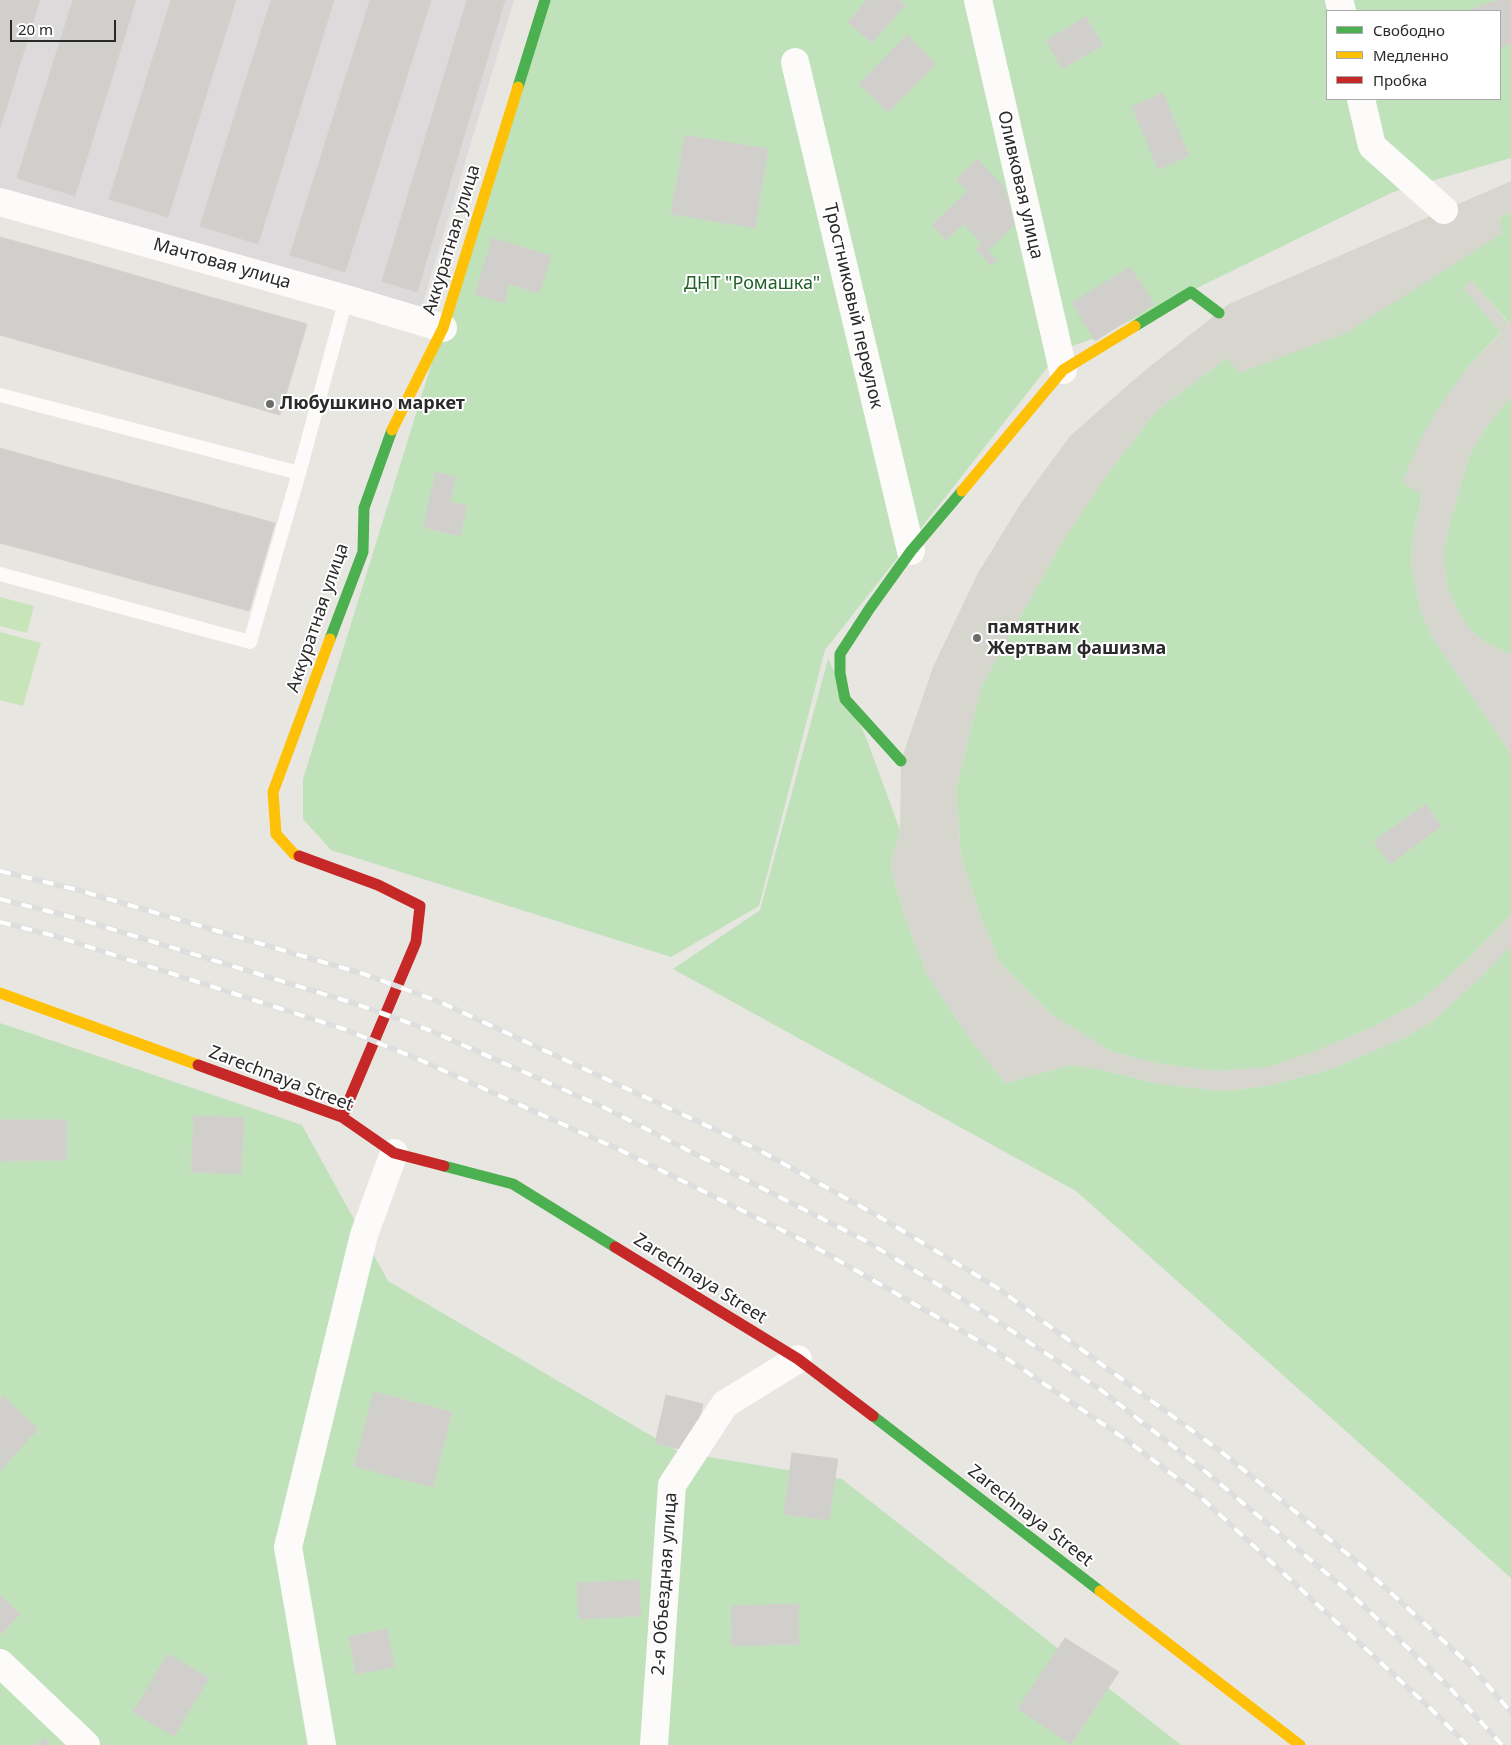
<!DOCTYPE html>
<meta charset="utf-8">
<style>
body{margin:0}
#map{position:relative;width:1511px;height:1745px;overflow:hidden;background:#e8e6e0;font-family:"Noto Sans",sans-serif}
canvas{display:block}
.legend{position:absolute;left:1326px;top:10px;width:175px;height:90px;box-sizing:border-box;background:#fff;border:1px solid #aaa;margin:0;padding:6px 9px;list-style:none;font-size:15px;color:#2a2a2a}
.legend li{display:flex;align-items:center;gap:10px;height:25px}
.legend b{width:25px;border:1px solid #aaa}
.scale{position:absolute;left:10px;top:20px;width:106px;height:22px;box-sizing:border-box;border:2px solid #2a2a2a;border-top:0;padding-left:6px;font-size:15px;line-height:18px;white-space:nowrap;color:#2a2a2a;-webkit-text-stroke:4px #fff;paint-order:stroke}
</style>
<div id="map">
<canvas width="1511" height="1745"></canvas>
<ul class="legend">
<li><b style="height:6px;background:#4caf50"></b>Свободно</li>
<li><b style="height:6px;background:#ffc107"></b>Медленно</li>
<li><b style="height:6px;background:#c62828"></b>Пробка</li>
</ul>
<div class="scale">20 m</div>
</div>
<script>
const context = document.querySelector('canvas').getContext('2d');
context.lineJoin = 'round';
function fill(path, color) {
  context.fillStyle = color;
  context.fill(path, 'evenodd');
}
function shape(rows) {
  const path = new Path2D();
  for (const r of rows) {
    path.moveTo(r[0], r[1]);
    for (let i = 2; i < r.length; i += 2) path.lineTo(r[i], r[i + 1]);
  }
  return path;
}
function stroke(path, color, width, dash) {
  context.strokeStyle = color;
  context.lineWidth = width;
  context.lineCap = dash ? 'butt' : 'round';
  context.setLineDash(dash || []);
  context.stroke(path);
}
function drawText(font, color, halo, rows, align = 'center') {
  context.font = font + ' "Noto Sans",sans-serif';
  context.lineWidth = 4;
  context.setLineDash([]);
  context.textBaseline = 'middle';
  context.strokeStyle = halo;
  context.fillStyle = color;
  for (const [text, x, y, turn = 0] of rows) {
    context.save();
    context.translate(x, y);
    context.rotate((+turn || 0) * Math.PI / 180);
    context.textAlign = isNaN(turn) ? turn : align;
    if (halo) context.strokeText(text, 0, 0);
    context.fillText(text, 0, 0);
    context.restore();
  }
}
const industrial = shape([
 [0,0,514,0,421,309,0,190]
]);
const green = shape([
 [544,0,1511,0,1511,158,1393,192,1095,338,1061,350,825,650,759,906,671,957,331,850,303,819,303,779],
 [1327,11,1500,11,1500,99,1327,99],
 [1511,212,1511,323,1510,324,1471,281,1463,288,1501,332,1467,368,1422,494,1414,531,1411,564,1420,610,1432,637,1511,754,1511,915,1467,960,1418,1003,1369,1029,1316,1051,1269,1067,1220,1071,1159,1064,1112,1052,1051,1014,1000,963,980,915,961,856,956,789,981,687,1062,542,1105,477,1156,411,1227,358],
 [1511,396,1511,655,1485,642,1475,634,1464,622,1455,605,1447,587,1445,567,1445,547,1450,522,1470,454,1485,429],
 [828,659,865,735,900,830,890,865,904,914,927,975,974,1045,1006,1083,1070,1065,1103,1070,1155,1083,1220,1091,1267,1086,1331,1069,1406,1037,1433,1021,1481,977,1511,946,1511,1578,1076,1191,673,969,760,910],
 [0,1023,302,1125,388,1281,679,1452,842,1479,1181,1745,0,1745]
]);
const pitch = shape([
 [0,597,34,606,27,633,0,626],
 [0,632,41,643,23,706,0,700]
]);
const plaza = shape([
 [1511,181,1511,212,1500,217,1503,233,1346,333,1239,373,1227,358,1156,411,1105,477,1062,542,981,687,956,789,961,856,980,915,1000,963,1051,1014,1112,1052,1159,1064,1220,1071,1269,1067,1316,1051,1369,1029,1418,1003,1467,960,1511,915,1511,946,1481,977,1433,1021,1406,1037,1331,1069,1267,1086,1220,1091,1155,1083,1103,1070,1070,1065,1006,1083,974,1045,927,975,904,914,890,865,900,830,901,761,933,667,978,573,1021,503,1070,436,1143,372,1229,304],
 [1471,280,1509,324,1511,323,1511,396,1485,429,1470,454,1450,522,1445,547,1445,567,1447,587,1455,605,1464,622,1475,634,1485,642,1511,655,1511,754,1432,637,1420,610,1411,564,1414,531,1422,495,1402,482,1422,436,1441,404,1467,368,1501,333,1463,288]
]);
const building = shape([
 [0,0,40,0,0,128,0,0],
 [73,0,136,0,75,196,17,178,73,0],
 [171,0,236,0,168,217,109,199,171,0],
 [271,0,334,0,258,244,200,226,271,0],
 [370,0,431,0,345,272,290,255,370,0],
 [467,0,505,0,417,292,382,281,467,0],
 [867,0,899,0,905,5,872,43,848,22,867,0],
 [1497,0,1509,0,1511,6,1511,43,1500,47,1500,11,1467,11,1497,0],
 [1086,17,1103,45,1062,69,1046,41,1086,17],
 [907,35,936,64,888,112,859,84,907,35],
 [1163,93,1189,156,1158,169,1132,107,1163,93],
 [685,135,768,149,755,228,671,214,685,135],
 [977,159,1004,187,1015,224,987,251,997,260,991,265,976,249,982,243,963,224,946,240,932,225,968,191,956,180,977,159],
 [0,237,86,261,60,352,0,335,0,237],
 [492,238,551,256,539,293,509,284,504,303,475,294,492,238],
 [86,261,196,293,169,383,60,352,86,261],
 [1130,267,1154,304,1095,341,1072,303,1130,267],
 [196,293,307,324,280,415,169,383,196,293],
 [0,448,53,463,27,550,0,543,0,448],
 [53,463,172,495,146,583,27,550,53,463],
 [436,472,456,477,450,502,467,506,460,536,423,527,436,472],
 [172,495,275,523,249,611,146,583,172,495],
 [1426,804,1441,826,1390,864,1374,841,1426,804],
 [194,1116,244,1118,241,1174,191,1172,194,1116],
 [0,1120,66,1120,66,1160,0,1161,0,1120],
 [374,1392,452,1412,433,1487,354,1466,374,1392],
 [666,1395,703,1404,691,1452,655,1443,666,1395],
 [3,1396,38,1429,0,1471,0,1399,3,1396],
 [792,1453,838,1459,829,1520,784,1514,792,1453],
 [639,1580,641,1616,579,1619,577,1583,639,1580],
 [0,1595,20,1614,0,1635,0,1595],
 [798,1604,799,1644,732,1646,731,1606,798,1604],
 [387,1629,394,1667,356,1674,349,1637,387,1629],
 [1065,1638,1119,1672,1071,1744,1018,1709,1065,1638],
 [168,1654,209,1678,174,1736,133,1712,168,1654],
 [44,1738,50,1745,37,1745,44,1738]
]);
const lane = shape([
 [0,395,299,473,346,299],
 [0,574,250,642,299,473]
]);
const street = shape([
 [978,0,1063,370],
 [1339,0,1342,11],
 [795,62,911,551],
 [1361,99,1372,146,1444,210],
 [0,202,346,299,443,328],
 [0,1663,86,1745],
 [322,1745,288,1547,364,1235,394,1153],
 [654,1745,672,1485,725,1404,798,1359]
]);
const fast = shape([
 [518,87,545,0],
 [1135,326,1191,292,1219,313],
 [330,639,363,552,364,508,392,430],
 [901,761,845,699,840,673,840,654,870,608,911,551,962,491],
 [444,1166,513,1184,615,1247],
 [873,1416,1100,1591]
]);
const slow = shape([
 [392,430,443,328,518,87],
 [962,491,1063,370,1135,326],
 [299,856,294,854,276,834,273,792,330,639],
 [0,993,198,1065],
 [1100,1591,1300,1745]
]);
const jam = shape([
 [299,856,378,885,420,906,416,942,342,1117],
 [198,1065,342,1117,394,1153,444,1166],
 [615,1247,798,1359,873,1416]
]);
const rail = shape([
 [0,871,78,890,364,974,440,1002,757,1149,878,1216,996,1287,1224,1454,1355,1560,1472,1667,1511,1712],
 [0,899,79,919,353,1003,429,1030,603,1107,866,1241,988,1315,1101,1390,1206,1472,1350,1593,1450,1688,1502,1745],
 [0,922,55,936,344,1029,418,1059,620,1150,808,1243,993,1349,1125,1439,1193,1490,1430,1708,1467,1745]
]);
const markers = [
 [270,404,5,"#6c6c6a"],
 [977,638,5,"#6c6c6a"]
];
const streetNames = [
 ["Оливковая улица",1020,185,77],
 ["Аккуратная улица",452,240,-73],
 ["Мачтовая улица",222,264,16],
 ["Тростниковый переулок",853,306,77],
 ["Аккуратная улица",318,618,-71],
 ["Zarechnaya Street",281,1079,21],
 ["Zarechnaya Street",700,1279,32],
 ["Zarechnaya Street",1030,1516,38],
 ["2-я Объездная улица",665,1584,-86]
];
const parkNames = [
 ["ДНТ \"Ромашка\"",752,284]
];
const poiNames = [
 ["Любушкино маркет",280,404],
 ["памятник",987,628],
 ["Жертвам фашизма",987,649]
];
fill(industrial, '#dddadb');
fill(green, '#bfe2bb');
fill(pitch, '#c8e5b9');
fill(plaza, '#d6d5ce');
fill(building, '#d1cfcb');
stroke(building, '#d3d1cc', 1);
stroke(lane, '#fcfbfa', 14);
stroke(street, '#fcfbfa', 28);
stroke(fast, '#4caf50', 11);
stroke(slow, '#ffc107', 11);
stroke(jam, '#c62828', 11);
stroke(rail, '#dedede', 5.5);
stroke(rail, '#fff', 4, [11]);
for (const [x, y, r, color] of markers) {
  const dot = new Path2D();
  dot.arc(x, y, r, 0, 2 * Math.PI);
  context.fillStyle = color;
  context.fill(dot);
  stroke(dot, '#fff', 2);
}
drawText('18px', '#2a2a2a', '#fff', streetNames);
drawText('18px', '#1f6126', '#fff', parkNames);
drawText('bold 18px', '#2a2a2a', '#fff', poiNames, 'left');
</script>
